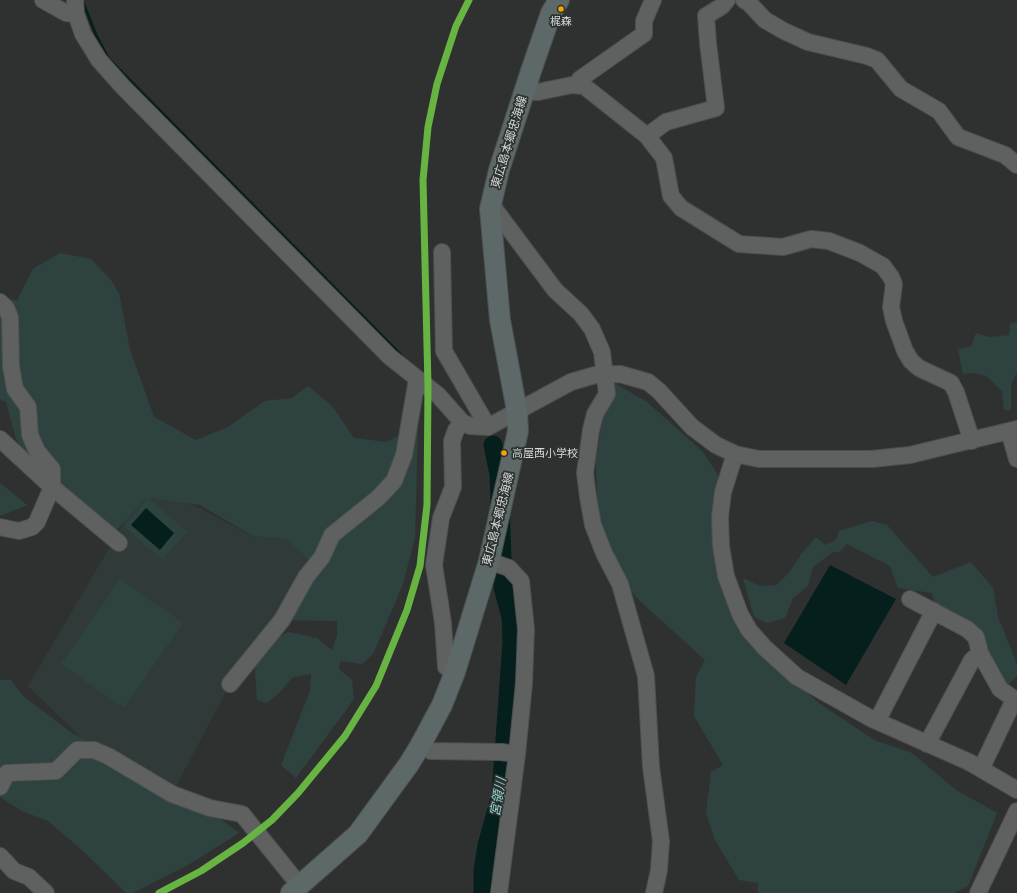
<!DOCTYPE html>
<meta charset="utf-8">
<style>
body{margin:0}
canvas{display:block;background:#2f3130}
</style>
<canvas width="1017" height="893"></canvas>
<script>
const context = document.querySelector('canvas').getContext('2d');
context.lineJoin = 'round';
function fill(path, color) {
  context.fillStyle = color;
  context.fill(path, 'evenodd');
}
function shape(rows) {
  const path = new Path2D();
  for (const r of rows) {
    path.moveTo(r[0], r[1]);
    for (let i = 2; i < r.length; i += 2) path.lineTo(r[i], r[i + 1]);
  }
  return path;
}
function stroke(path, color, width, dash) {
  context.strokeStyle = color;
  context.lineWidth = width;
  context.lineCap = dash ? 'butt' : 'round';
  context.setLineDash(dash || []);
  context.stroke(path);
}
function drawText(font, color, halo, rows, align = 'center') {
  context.font = font + ' Barlow,"Noto Sans JP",sans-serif';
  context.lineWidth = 3.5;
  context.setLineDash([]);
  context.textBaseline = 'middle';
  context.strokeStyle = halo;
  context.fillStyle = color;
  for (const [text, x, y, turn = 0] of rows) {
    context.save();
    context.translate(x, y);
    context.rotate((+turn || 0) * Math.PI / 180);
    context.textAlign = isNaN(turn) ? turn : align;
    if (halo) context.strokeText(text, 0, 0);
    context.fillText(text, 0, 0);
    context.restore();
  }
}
const built = shape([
 [157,487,253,536,286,539,315,565,230,684,172,794,94,750,28,686,128,516]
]);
const green = shape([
 [60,253,91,259,111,280,119,293,130,350,154,417,196,440,228,427,265,401,292,398,308,386,332,406,354,438,386,442,418,426,415,538,402,587,373,654,362,664,340,661,339,669,352,680,354,699,296,778,281,765,310,691,311,674,293,677,278,694,267,703,257,700,255,668,261,654,271,642,288,632,317,638,332,650,337,636,337,621,282,620,315,565,286,539,253,536,200,505,149,498,187,532,162,560,124,526,148,498,146,498,115,532,70,497,67,486,42,484,16,439,6,402,0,399,0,295,17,301,33,269],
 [1017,322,1017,372,1011,385,1011,410,1004,410,1002,391,986,376,974,373,963,374,958,349,971,347,976,333,989,337,1009,335,1010,323],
 [614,383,647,402,703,452,718,475,715,549,724,593,794,681,820,704,876,741,912,753,956,790,997,813,968,886,954,893,758,893,758,883,739,880,715,840,706,813,711,772,723,765,694,716,696,677,705,660,639,600,612,569,598,524,596,461,603,414],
 [0,483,27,505,0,516],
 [872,521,887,525,933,577,971,562,993,588,998,617,1017,664,1017,676,1004,688,976,631,935,605,932,593,898,588,890,566,847,544,839,552,833,552,813,567,808,586,793,598,785,618,767,623,754,617,743,578,760,586,776,585,788,574,802,553,816,537,825,545,836,540,839,531],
 [120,579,183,623,124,708,61,664],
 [0,680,11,680,22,695,73,734,116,753,203,806,239,833,188,865,133,893,126,893,82,850,48,821,22,811,0,797]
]);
const water = shape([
 [146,508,174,533,160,550,131,525],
 [830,565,896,599,846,685,784,643]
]);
const stream = shape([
 [83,2,96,35,108,58,401,355]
]);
const river = shape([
 [483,893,483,871,487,845,501,795,512,642,511,617,503,587,499,474,493,445]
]);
const minor = shape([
 [43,0,66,13,76,14],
 [75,0,76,14,83,34,99,60,123,87,390,357,438,395,462,422,470,426,488,427,571,382,595,375,620,374,648,382,659,391,692,427,716,445,735,454,759,459,872,459,910,455,1017,429],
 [744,0,749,3,765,20,784,31,808,42,867,56,877,60,901,89,939,111,958,137,1005,155,1017,165],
 [580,84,580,79,644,34,644,21,653,0],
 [525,91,538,92,572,85,584,86,647,136,664,158,671,196,681,208,739,244,783,247,811,239,829,241,860,253,883,266,891,277,894,284,891,307,894,321,905,351,911,361,919,368,951,383,956,392,972,441],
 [647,136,666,122,716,108,708,43,706,16,722,6,727,0],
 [490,209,496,211,555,290,581,314,592,329,602,352,607,394,595,414,591,430,585,473,588,497,593,525,604,553,620,584,646,676,651,767,661,841,659,870,654,893],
 [442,252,444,351,488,427],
 [0,302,6,308,10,317,11,366,15,389,28,407,30,435,37,451,52,469,52,487,37,522,32,527,19,531,0,527],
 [1009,431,1017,459],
 [0,439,52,487,119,543],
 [735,454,723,492,720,517,721,546,726,576,740,614,749,630,765,648,797,677,872,719,969,762,1017,790],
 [489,561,509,568,521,581,526,629,524,683,517,754,499,893],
 [910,599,967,629,976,637,980,653,1000,689,1017,701],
 [455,672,446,667,443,623,434,565,441,518,453,487,452,441,456,430,462,422],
 [230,684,282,620,306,577,322,557,332,535,378,498,394,481,404,455,417,379],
 [877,721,934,611],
 [927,744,972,660,980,653],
 [420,746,431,751,501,752,517,754],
 [981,769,1014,700],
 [0,787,7,773,56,771,77,750,94,750,108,756,172,794,210,808,242,814,300,886],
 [0,856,14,871,29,877,46,893],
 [978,893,1017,811]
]);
const major = shape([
 [291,893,358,834,409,764,420,746,442,705,455,672,489,561,518,431,517,411,500,320,490,209,499,170,531,71,551,13,559,0]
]);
const rail1 = shape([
 [159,893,201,871,243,843,272,820,298,793,345,736,376,686,407,610,420,566,427,505,428,386,423,180,428,127,437,84,456,26,469,0]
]);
const markers = [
 [561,9,3.5,"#f7a600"],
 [504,453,3.5,"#f7a600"]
];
const busNames = [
 ["梶森",561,21],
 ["高屋西小学校",512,453,"left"]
];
const streetNames = [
 ["東広島本郷忠海線",509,142,-73],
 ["東広島本郷忠海線",498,519,-76]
];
const waterNames = [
 ["宮領川",498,797,-80]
];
fill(built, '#2f3a39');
fill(green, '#2e4340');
fill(water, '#041f1c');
stroke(stream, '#041f1c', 3);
stroke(river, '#041f1c', 19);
stroke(minor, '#4d4f4e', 18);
stroke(major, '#4d4f4e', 22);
stroke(minor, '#5f6160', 16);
stroke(major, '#5c6968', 20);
stroke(rail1, '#68b443', 7);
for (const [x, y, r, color] of markers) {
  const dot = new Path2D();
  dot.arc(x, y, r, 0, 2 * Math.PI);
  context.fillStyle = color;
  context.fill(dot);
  stroke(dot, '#2e3231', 1.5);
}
drawText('11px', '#d5d8d7', '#2e3231', busNames);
drawText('12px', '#d5d8d7', '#2e3231', streetNames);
drawText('italic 13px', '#92d7cf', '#2e3231', waterNames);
</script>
